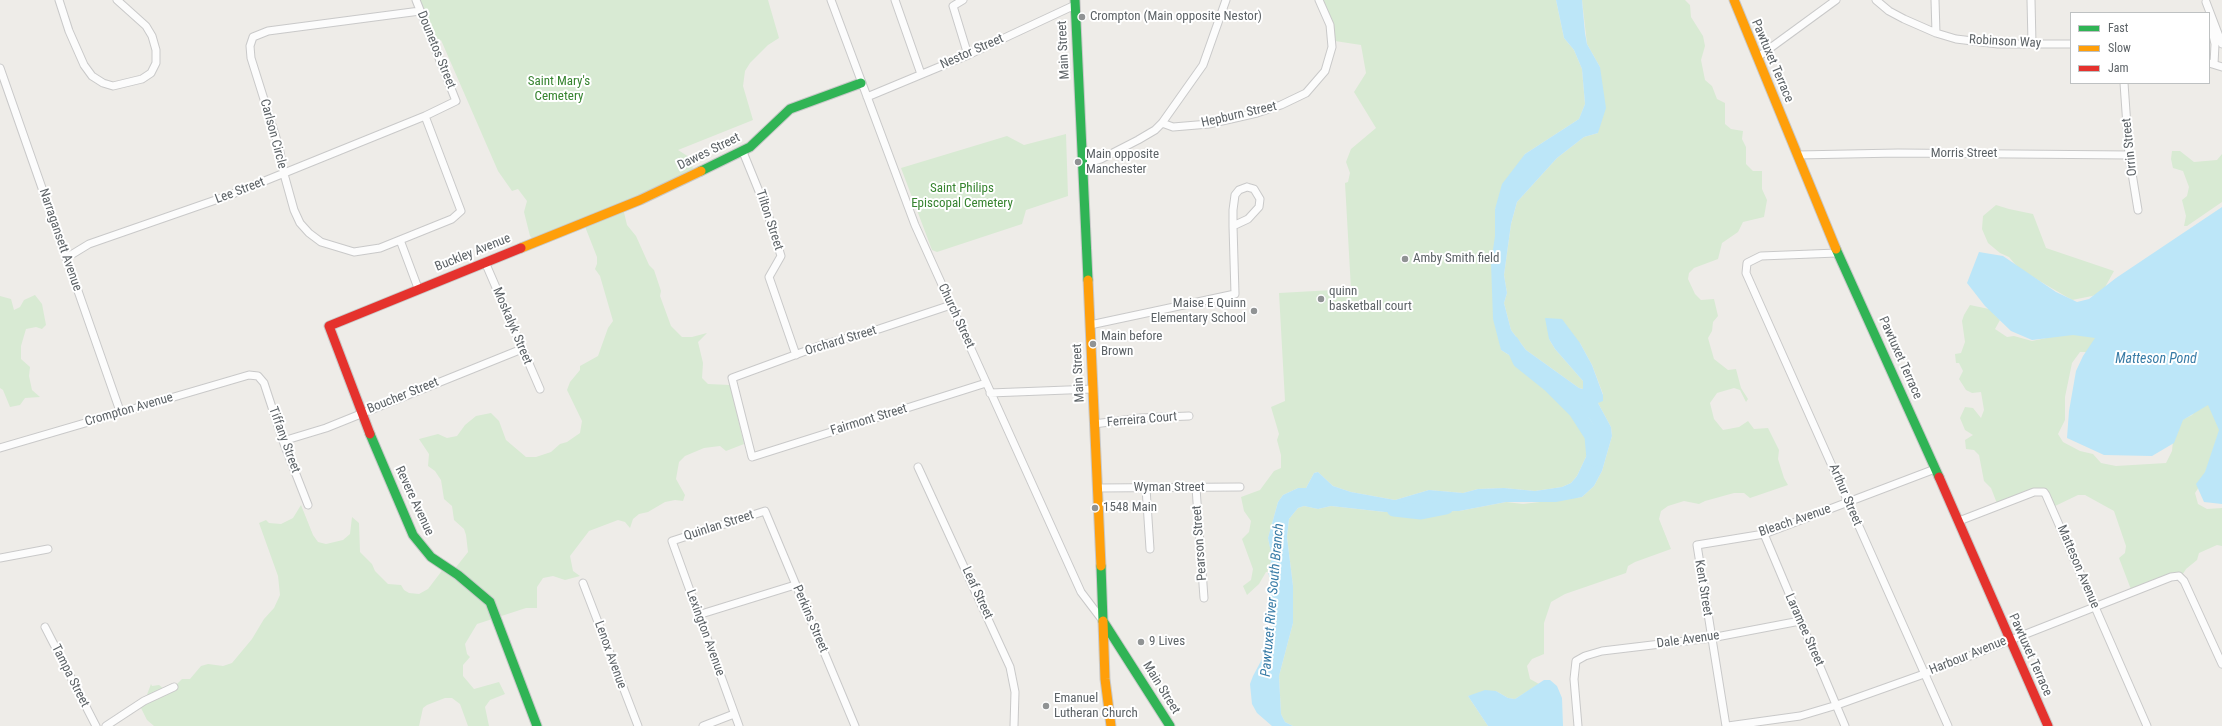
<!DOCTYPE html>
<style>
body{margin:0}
#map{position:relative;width:2222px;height:726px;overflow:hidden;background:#eeece8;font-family:"Roboto Condensed",sans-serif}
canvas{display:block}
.legend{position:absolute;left:2070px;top:12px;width:140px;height:72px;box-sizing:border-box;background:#fff;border:1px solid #bec1c2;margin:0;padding:5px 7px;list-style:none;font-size:12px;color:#5d6367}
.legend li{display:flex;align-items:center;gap:8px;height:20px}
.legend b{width:20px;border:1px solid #bec1c2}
</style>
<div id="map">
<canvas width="2222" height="726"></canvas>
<ul class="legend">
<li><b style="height:5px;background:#30b455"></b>Fast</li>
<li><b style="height:5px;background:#ff9f0a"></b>Slow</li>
<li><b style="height:5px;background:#e5322d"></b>Jam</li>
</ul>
</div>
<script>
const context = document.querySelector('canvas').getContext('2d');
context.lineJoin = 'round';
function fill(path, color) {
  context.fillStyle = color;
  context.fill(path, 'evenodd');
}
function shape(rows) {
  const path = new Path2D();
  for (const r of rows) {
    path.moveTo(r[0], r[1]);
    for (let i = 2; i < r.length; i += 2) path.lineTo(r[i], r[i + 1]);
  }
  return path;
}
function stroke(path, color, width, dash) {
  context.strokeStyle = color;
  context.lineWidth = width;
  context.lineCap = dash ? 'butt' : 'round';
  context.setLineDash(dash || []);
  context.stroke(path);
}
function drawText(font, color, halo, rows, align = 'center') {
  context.font = font + ' "Roboto Condensed",sans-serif';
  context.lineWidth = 4;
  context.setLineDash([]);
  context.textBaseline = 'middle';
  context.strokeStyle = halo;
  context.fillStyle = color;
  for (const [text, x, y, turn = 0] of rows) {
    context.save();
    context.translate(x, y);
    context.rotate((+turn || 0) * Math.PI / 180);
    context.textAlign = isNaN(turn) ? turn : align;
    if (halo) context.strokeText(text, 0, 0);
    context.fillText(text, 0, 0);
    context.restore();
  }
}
const green = shape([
 [415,0,768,0,779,38,768,45,750,63,745,71,743,86,753,120,678,150,689,157,695,174,623,208,627,225,636,236,649,265,654,270,661,291,660,296,671,326,682,337,692,337,707,333,698,342,703,363,702,378,708,384,730,385,744,444,726,451,720,446,704,448,685,456,679,462,676,479,685,495,683,501,675,500,665,502,648,512,639,514,633,519,630,528,625,522,618,520,589,531,570,556,573,571,580,576,565,580,553,576,543,578,537,587,537,608,526,608,477,624,465,644,467,654,470,657,463,665,463,676,474,689,499,682,505,694,490,700,485,707,489,726,468,726,460,704,452,698,445,698,427,705,423,708,419,726,154,726,147,720,140,706,145,700,151,684,152,686,159,685,164,689,174,687,182,679,190,679,201,666,208,664,223,666,232,663,252,639,264,619,274,608,280,595,278,576,259,523,266,520,269,523,281,524,293,518,301,505,313,535,318,542,326,544,343,540,350,534,352,517,359,523,360,552,372,564,375,571,388,584,401,585,404,590,409,593,419,594,428,589,444,568,453,571,468,552,466,535,464,529,454,520,452,506,444,499,441,480,435,471,428,466,429,454,419,439,438,434,447,438,457,436,465,425,476,416,491,413,499,421,506,440,526,457,536,457,551,452,560,444,567,442,580,433,582,421,567,390,570,382,580,370,580,366,598,356,608,328,613,321,600,276,595,269,597,264,597,257,584,224,536,243,530,236,524,212,527,201,518,189,512,191,498,171,441,40,434,43],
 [1318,0,1556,0,1564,38,1574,50,1582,69,1585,104,1579,119,1525,154,1495,209,1495,236,1501,350,1522,363,1570,400,1580,415,1589,418,1594,426,1592,444,1577,476,1571,483,1562,487,1535,491,1504,488,1478,489,1463,493,1429,490,1395,500,1351,492,1333,486,1318,472,1314,473,1306,488,1298,488,1283,495,1278,502,1268,538,1272,557,1268,572,1266,572,1259,584,1247,595,1243,586,1251,580,1253,569,1242,539,1249,532,1251,521,1244,511,1241,497,1260,490,1274,471,1281,468,1281,455,1277,440,1279,434,1271,407,1285,401,1279,293,1351,289,1345,183,1348,182,1350,173,1346,162,1351,149,1376,128,1354,92,1366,73,1361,45,1335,41],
 [1582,0,1685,0,1690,5,1691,17,1703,36,1705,46,1701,60,1705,80,1712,86,1717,99,1725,103,1725,124,1731,129,1743,131,1742,139,1746,147,1746,164,1753,171,1762,171,1762,189,1767,200,1764,217,1743,222,1738,232,1722,243,1718,259,1694,268,1689,273,1688,279,1695,294,1701,300,1714,299,1718,316,1713,322,1712,331,1708,338,1714,359,1728,370,1736,369,1741,388,1748,399,1746,402,1740,390,1734,388,1717,393,1710,403,1714,419,1723,430,1739,427,1748,421,1754,429,1768,428,1779,450,1778,459,1784,478,1788,485,1750,498,1744,493,1734,493,1705,501,1699,504,1684,501,1668,506,1661,511,1659,519,1671,549,1635,562,1628,566,1626,573,1565,594,1551,602,1544,623,1544,654,1532,659,1527,666,1530,679,1539,684,1515,699,1508,698,1496,691,1468,696,1488,726,1293,726,1285,722,1281,714,1279,676,1293,623,1293,586,1287,537,1289,519,1298,508,1304,506,1318,509,1331,506,1385,512,1459,511,1506,502,1523,504,1582,497,1594,486,1602,471,1612,436,1611,427,1598,403,1603,394,1592,365,1580,343,1549,339,1555,349,1583,381,1583,389,1579,388,1526,350,1511,330,1504,303,1507,293,1504,275,1511,224,1517,202,1557,158,1584,137,1598,133,1600,67,1587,44],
 [1066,134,1068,196,1026,210,1022,224,937,252,932,250,901,168,1007,136,1024,145],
 [2172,151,2180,151,2194,162,2217,160,2222,154,2222,202,2187,226,2184,226,2186,216,2182,200,2187,196,2189,187,2183,171,2173,168,2171,159],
 [1996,205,2009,209,2033,214,2046,248,2114,271,2104,289,2097,295,2072,300,2019,269,2009,257,2000,253,1988,243,1982,229,1983,216],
 [35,295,42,304,46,325,42,329,36,327,26,329,21,346,21,359,30,367,29,376,32,390,40,397,25,398,20,405,10,407,3,390,0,388,0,296,11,299,14,310,20,307,24,300],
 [1970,305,1989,309,2000,320,1995,329,2007,337,2014,336,2032,341,2084,330,2100,340,2091,352,2080,352,2072,363,2065,397,2065,420,2058,434,2063,442,2080,451,2093,454,2101,463,2116,466,2166,463,2172,451,2174,431,2182,420,2192,415,2199,406,2203,387,2222,436,2205,478,2195,493,2198,504,2207,509,2222,508,2222,546,2217,545,2199,553,2197,560,2186,569,2181,577,2132,592,2119,558,2125,553,2126,546,2114,511,2085,495,2078,495,2053,507,2041,493,1998,506,1991,488,1984,481,1979,455,1974,450,1966,449,1965,440,1973,435,1965,430,1960,418,1965,407,1973,408,1981,418,1984,410,1981,392,1972,393,1966,390,1959,379,1963,371,1959,363,1956,363,1955,354,1961,353,1965,342,1962,321,1964,315]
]);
const water = shape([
 [1556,0,1582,0,1585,33,1587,44,1600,67,1606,108,1598,133,1584,137,1557,158,1517,202,1511,224,1504,275,1507,293,1504,303,1511,330,1526,350,1579,388,1583,389,1583,381,1555,349,1549,339,1545,318,1562,319,1580,343,1592,365,1603,395,1603,401,1598,403,1611,427,1612,436,1602,471,1594,486,1582,497,1556,502,1506,502,1459,511,1385,512,1331,506,1318,509,1304,506,1298,508,1289,519,1287,537,1293,586,1293,623,1279,676,1281,714,1285,722,1293,726,1272,726,1257,713,1252,704,1250,684,1253,676,1270,644,1273,630,1268,602,1271,583,1268,572,1272,557,1268,538,1278,502,1283,495,1298,488,1306,488,1314,473,1318,472,1333,486,1351,492,1395,500,1429,490,1463,493,1478,489,1504,488,1535,491,1562,487,1571,483,1577,476,1592,444,1594,426,1589,418,1580,415,1570,400,1522,363,1501,350,1493,319,1491,263,1495,236,1495,209,1502,184,1525,154,1579,119,1585,104,1582,69,1574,50,1564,38],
 [2222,207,2222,504,2204,502,2196,484,2205,472,2219,430,2208,405,2183,420,2174,443,2152,456,2104,455,2067,438,2069,411,2076,371,2083,356,2095,338,2073,335,2032,340,2011,331,1985,306,1967,283,1979,252,2003,256,2056,292,2077,302,2089,299,2116,278],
 [1544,680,1550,680,1557,686,1562,698,1563,726,1488,726,1468,696,1485,690,1496,691,1508,698,1515,699]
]);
const river = shape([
 [1512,343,1520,361,1550,385,1576,411,1592,436,1594,459],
 [1394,509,1421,512,1446,507]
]);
const street = shape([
 [59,0,69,31,84,65,92,76,103,83,113,86,142,79,151,73,156,63,156,50,152,36,146,26,117,0],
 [831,0,915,225,1081,592,1103,621],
 [895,0,921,74],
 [963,0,953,6,968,55],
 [1876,0,1889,11,1904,19,1936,33,1956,39,1998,44,2071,44],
 [1935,0,1936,33],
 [2031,0,2032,43],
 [2206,2,2222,44],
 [420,11,268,31,253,37,250,46,251,58,279,147,284,174,294,210,300,223,309,233,321,242,354,252,380,248,452,219,461,211,425,116],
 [2209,17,2215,44,2214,64],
 [1758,57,1836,0],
 [2209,63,2222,67],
 [0,68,120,411],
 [2124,83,2129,155,2138,210],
 [867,97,968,55,1075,5],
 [1162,123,1173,127,1209,124,1257,113,1281,105,1306,93,1325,71,1332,47,1330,25,1319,0],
 [743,152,767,211,781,256,769,277,796,355],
 [1798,155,1898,153,2129,155],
 [1082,165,1101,159,1138,140,1155,130,1162,123,1203,65,1226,0],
 [1247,187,1254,189,1260,199,1259,207,1248,219,1233,226,1233,210,1235,195,1239,190,1247,187],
 [400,240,418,288],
 [1837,253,1761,256,1747,263,1746,273,1948,726],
 [66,258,89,244,230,195,425,116,456,101,416,0],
 [485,262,540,389],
 [951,305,879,329,822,345,732,378,752,457,986,383],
 [1090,325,1235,294,1233,226],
 [990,393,1093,389],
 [1094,424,1140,418,1189,416],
 [283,441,326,428,522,349],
 [0,448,249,375,258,376,264,383,283,441,308,505],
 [918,467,1010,667,1015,692,1014,726],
 [1097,488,1240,487],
 [1146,488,1150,549],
 [1196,488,1204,598],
 [1959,521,2034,492,2044,492,2046,495,2147,726],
 [1764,534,1845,726],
 [0,558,48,549],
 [583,583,638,726],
 [698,615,795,585],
 [45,627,96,726],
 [106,726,144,701,174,687],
 [703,726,734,714],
 [739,726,672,541,765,511,855,726],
 [1578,726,1574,679,1576,661,1585,656,1602,651,1711,638,1800,621],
 [1726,726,1697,545,1764,534,1935,469],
 [1728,726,1800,716,1837,705,1924,674,2171,577,2179,576,2184,581,2222,664]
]);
const fast = shape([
 [1075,0,1088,280],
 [701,171,750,147,790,109,861,83],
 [1836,249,1939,477],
 [370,434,413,535,431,557,458,575,490,602,537,726],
 [1101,566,1103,621,1170,726]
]);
const slow = shape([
 [1734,0,1836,249],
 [521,248,640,200,701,171],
 [1088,280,1101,566],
 [1103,621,1105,679,1111,726]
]);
const jam = shape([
 [370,434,329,326,521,248],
 [1939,477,2048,726]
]);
const markers = [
 [1082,17,4,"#909394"],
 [1078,162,4,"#909394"],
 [1405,259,4,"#909394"],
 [1321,299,4,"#909394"],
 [1254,311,4,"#909394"],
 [1093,344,4,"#909394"],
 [1095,508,4,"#909394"],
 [1141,642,4,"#909394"],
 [1046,706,4,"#909394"]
];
const poiNames = [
 ["Crompton (Main opposite Nestor)",1090,17],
 ["Main opposite",1086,155],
 ["Manchester",1086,170],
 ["Amby Smith field",1413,259],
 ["quinn",1329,292],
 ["basketball court",1329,307],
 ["Maise E Quinn",1246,304,"right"],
 ["Elementary School",1246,319,"right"],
 ["Main before",1101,337],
 ["Brown",1101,352],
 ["1548 Main",1103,508],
 ["9 Lives",1149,642],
 ["Emanuel",1054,699],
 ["Lutheran Church",1054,714]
];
const streetNames = [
 ["Robinson Way",2005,42,3],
 ["Dounetos Street",436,50,68],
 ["Main Street",1064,50,-93],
 ["Nestor Street",972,52,-24],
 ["Pawtuxet Terrace",1772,61,67],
 ["Hepburn Street",1239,115,-13],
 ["Carlson Circle",273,134,75],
 ["Orrin Street",2130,147,-96],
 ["Dawes Street",709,152,-26],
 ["Morris Street",1964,154],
 ["Lee Street",240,191,-21],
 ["Tilton Street",769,220,72],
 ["Narragansett Avenue",60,240,71],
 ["Buckley Avenue",473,253,-22],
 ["Church Street",956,316,65],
 ["Moskalyk Street",512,326,67],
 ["Orchard Street",841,341,-17],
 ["Pawtuxet Terrace",1900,358,66],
 ["Main Street",1079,373,-93],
 ["Boucher Street",403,396,-22],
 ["Crompton Avenue",129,410,-16],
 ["Fairmont Street",869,420,-17],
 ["Ferreira Court",1142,420,-5],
 ["Tiffany Street",284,440,70],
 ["Wyman Street",1169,488],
 ["Arthur Street",1845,495,67],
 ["Revere Avenue",414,501,65],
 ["Bleach Avenue",1795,521,-19],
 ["Quinlan Street",719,526,-18],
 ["Pearson Street",1200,543,-94],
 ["Matteson Avenue",2078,567,67],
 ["Kent Street",1703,588,81],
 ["Leaf Street",977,593,65],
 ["Perkins Street",810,619,67],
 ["Laramee Street",1804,630,66],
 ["Lexington Avenue",705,633,70],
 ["Dale Avenue",1688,640,-8],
 ["Lenox Avenue",610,655,70],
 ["Pawtuxet Terrace",2030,655,66],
 ["Harbour Avenue",1968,656,-22],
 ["Tampa Street",70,676,63],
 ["Main Street",1161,688,58]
];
const parkNames = [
 ["Saint Mary's",559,82],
 ["Cemetery",559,97],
 ["Saint Philips",962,189],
 ["Episcopal Cemetery",962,204]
];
const waterNames = [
 ["Matteson Pond",2156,359],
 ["Pawtuxet River South Branch",1273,600,-85]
];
fill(green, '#d8ead3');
fill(water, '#bce6f8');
stroke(river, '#bce6f8', 15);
stroke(street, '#c9c9c9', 9);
stroke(fast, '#c9c9c9', 11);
stroke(slow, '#c9c9c9', 11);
stroke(jam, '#c9c9c9', 11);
stroke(street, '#fcfcfc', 7);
stroke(fast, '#30b455', 9);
stroke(slow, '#ff9f0a', 9);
stroke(jam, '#e5322d', 9);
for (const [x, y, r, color] of markers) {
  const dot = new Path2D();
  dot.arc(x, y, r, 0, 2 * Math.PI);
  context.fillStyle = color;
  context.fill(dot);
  stroke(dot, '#fff', 1.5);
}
drawText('13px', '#5d6367', '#fff', poiNames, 'left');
drawText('13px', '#5d6367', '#fff', streetNames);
drawText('13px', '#378430', '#fff', parkNames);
drawText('italic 14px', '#377ba6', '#fff', waterNames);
</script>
